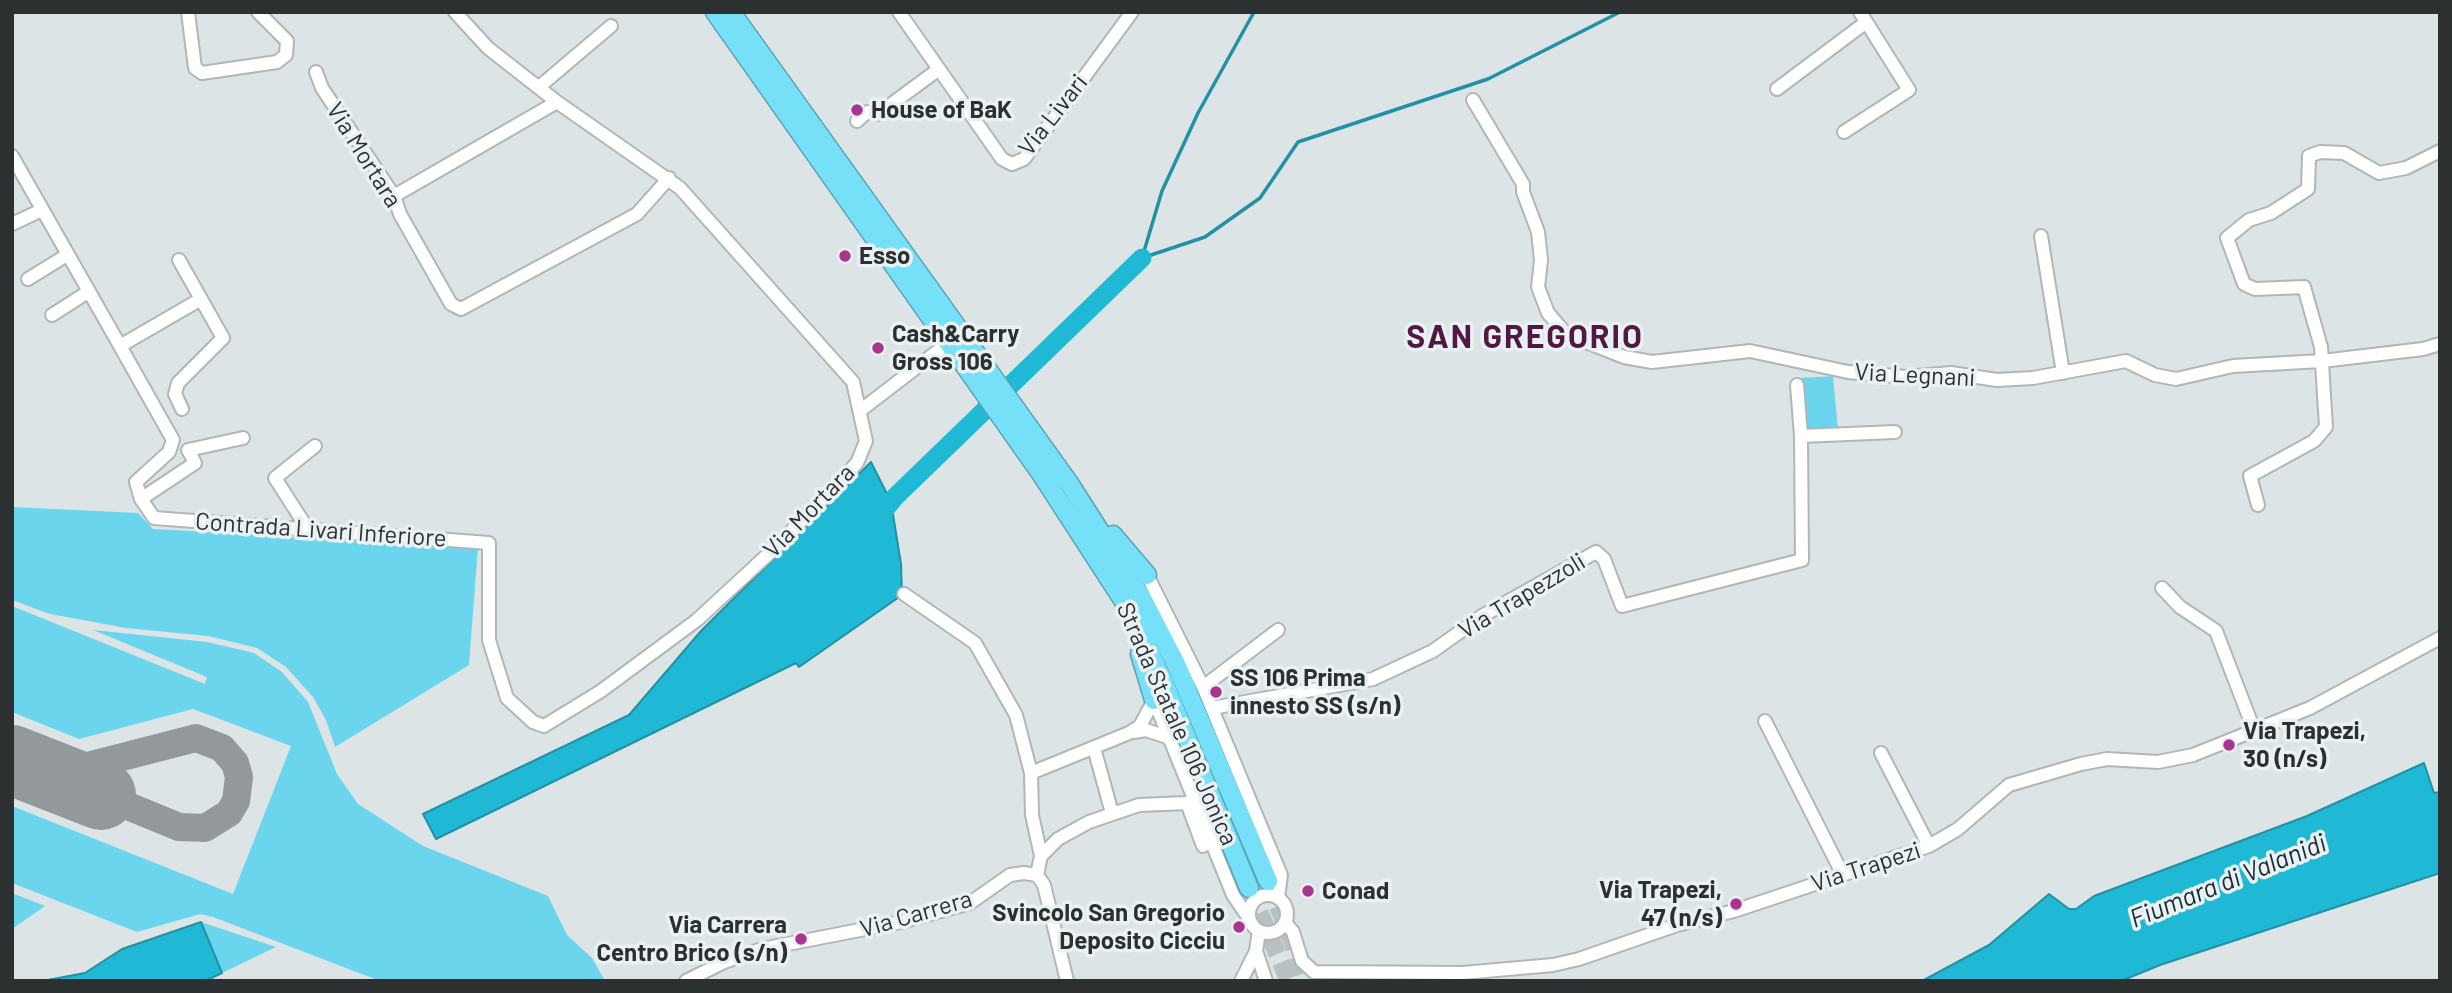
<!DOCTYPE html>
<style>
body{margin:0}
#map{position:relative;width:2452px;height:993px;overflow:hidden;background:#dce4e6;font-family:Barlow,sans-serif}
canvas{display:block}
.frame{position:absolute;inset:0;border:14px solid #2d3031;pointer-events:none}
</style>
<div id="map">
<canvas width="2452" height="993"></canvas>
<div class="frame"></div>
</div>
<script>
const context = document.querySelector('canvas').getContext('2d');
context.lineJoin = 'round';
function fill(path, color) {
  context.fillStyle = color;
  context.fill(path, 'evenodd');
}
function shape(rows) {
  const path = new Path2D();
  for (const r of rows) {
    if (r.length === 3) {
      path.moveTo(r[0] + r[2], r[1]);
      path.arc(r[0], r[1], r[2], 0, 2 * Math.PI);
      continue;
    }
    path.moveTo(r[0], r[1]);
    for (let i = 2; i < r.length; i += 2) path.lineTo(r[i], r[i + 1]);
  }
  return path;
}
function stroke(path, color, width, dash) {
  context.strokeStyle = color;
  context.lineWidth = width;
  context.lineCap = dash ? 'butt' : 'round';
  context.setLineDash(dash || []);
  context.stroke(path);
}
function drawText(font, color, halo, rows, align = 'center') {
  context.font = font + ' Barlow,sans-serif';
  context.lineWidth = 7;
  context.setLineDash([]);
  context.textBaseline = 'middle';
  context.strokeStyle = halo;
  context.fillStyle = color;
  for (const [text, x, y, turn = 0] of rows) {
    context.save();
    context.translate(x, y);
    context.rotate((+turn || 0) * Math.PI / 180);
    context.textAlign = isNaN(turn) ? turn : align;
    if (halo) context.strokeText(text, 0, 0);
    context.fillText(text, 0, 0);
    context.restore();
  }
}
const green = shape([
 [1833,376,1838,429,1805,430,1800,378],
 [12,507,138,513,153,529,478,547,469,665,335,747,326,720,313,697,286,667,257,648,208,636,126,628,50,614,12,600],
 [12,606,205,684,207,677,93,630,207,642,254,653,282,672,308,702,337,774,358,804,423,846,548,896,567,935,592,958,605,981,380,981,213,917,200,914,137,932,12,883,12,806,233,894,291,746,193,709,79,739,12,712],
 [12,893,45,906,12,929],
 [201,922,276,947,222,973]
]);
const water = shape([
 [871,462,891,502,901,564,902,595,799,667,796,663,436,839,423,814,629,715,701,631,871,462],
 [2424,763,2434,793,2440,792,2440,873,2160,965,2121,981,1922,981,1989,945,2049,894,2069,909,2076,909,2094,896,2307,816,2424,763],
 [201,922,222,973,205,981,42,981,85,973,122,949,201,922]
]);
const stream = shape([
 [1142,258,1205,237,1260,198,1298,142,1488,79,1620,12],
 [1142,258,1162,191,1198,113,1254,12]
]);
const river = shape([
 [876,520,895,497,1142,258]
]);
const taxiway = shape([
 [34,768,52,772,72,770,196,738,222,748,235,763,239,777,236,801,229,813,205,828,179,827,101,795]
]);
const runway = shape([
 [12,760,101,795]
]);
const highwayTunnel = shape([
 [1268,881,1308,981],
 [1249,888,1289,981]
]);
const minor = shape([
 [188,12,195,68,202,73,277,62,286,55,287,41,258,12],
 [899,12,1002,159,1012,164,1024,159,1132,12],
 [316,72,322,88,394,196,400,214,451,304,461,309,637,214,669,178],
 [539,87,611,26],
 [1777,89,1865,23],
 [1473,100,1523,184,1523,192,1538,232,1541,260,1538,287,1548,313,1566,334,1624,357,1652,362,1750,351,1848,372,1906,377,1951,373,1997,380,2033,378,2126,361,2155,375,2176,379,2233,366,2322,361,2423,349,2440,344],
 [857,121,867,112,878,114,939,69],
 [1844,132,1909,90,1860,12],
 [12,156,120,346,201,299],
 [394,196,557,102],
 [12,224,42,210],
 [2041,236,2063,373],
 [179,260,223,338,178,383,175,394,182,409],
 [28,279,67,255],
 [52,315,88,292],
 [120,346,173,440,169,452,136,482,141,499,154,518,489,543,489,640,507,698,533,722,544,726,601,691,697,620,777,546,857,463,866,441,853,382,680,188,557,102,488,48,455,12],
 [861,410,947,344],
 [1801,436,1895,432],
 [141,499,195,463,188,450,243,438],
 [2258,505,2250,476,2314,441,2326,427,2321,347,2304,287,2255,289,2244,284,2227,238,2249,220,2271,213,2308,189,2309,156,2320,152,2344,153,2379,173,2406,168,2440,151],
 [307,528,275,478,315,446],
 [1147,575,1203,687,1281,875,1278,898],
 [2162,588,2180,607,2216,631,2254,730],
 [904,594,975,643,1016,715,1031,773,1032,815,1041,856,1037,875],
 [1203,687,1278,630],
 [1154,700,1233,895,1250,920],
 [1212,708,1373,679,1433,651,1482,616,1596,552,1604,559,1622,606,1802,560,1801,436,1797,385],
 [1765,721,1843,875],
 [1133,732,1146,730,1170,738],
 [1094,748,1112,813],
 [1881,753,1929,846],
 [1031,773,1129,733,1140,726,1154,700],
 [1041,856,1058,839,1089,822,1139,805,1187,803,1203,846],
 [1268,914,19],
 [1285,922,1293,932,1302,961,1314,972,1463,973,1553,965,1579,959,1677,925,1734,911,1929,846,1958,829,2009,785,2081,764,2107,759,2158,762,2193,755,2310,708,2440,638],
 [1256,951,1266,981],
 [686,981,724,962,762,949,901,922,970,903,1010,875,1024,873,1037,875,1044,885,1067,981],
 [1241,981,1256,951,1259,931]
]);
const highway = shape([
 [715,12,1042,475,1125,603,1162,678,1249,888],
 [731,12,1069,483,1139,593,1176,664,1268,881],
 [1113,535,1147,575],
 [1140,654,1154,700]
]);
const markers = [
 [857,110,7,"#a9358f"],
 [845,256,7,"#a9358f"],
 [878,348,7,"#a9358f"],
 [1216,692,7,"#a9358f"],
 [2229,745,7,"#a9358f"],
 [1308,891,7,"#a9358f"],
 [1736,904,7,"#a9358f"],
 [1239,927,7,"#a9358f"],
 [801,939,7,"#a9358f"]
];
const poiNames = [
 ["House of BaK",871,110],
 ["Esso",859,256],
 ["Cash&Carry",892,334],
 ["Gross 106",892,362],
 ["SS 106 Prima",1230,678],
 ["innesto SS (s/n)",1230,706],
 ["Via Trapezi,",2243,731],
 ["30 (n/s)",2243,759],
 ["Via Trapezi,",1722,890,"right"],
 ["47 (n/s)",1722,918,"right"],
 ["Conad",1322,891],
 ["Svincolo San Gregorio",1225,913,"right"],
 ["Deposito Cicciu",1225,941,"right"],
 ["Via Carrera",787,925,"right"],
 ["Centro Brico (s/n)",787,953,"right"]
];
const streetNames = [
 ["Via Livari",1053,115,-52],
 ["Via Mortara",364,155,58],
 ["Via Legnani",1915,375,3],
 ["Via Mortara",809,511,-46],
 ["Contrada Livari Inferiore",321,530,4],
 ["Via Trapezzoli",1522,596,-31],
 ["Strada Statale 106 Jonica",1177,724,66],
 ["Via Trapezi",1866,867,-18],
 ["Via Carrera",916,914,-16]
];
const waterNames = [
 ["Fiumara di Valanidi",2228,881,-22]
];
const districtNames = [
 ["SAN GREGORIO",1525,337]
];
fill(green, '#6bd5ed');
fill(water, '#1fb9d6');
stroke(water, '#2390a4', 2);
stroke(stream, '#2390a4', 3.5);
stroke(river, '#1fb9d6', 19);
stroke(taxiway, '#93989a', 28);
stroke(runway, '#93989a', 70);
stroke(highwayTunnel, '#b9c0c2', 18, [18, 9]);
stroke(minor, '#afb7b8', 16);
stroke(highway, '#5ca2b2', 21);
stroke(minor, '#fff', 12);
stroke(highway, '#76e0f8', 18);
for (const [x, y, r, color] of markers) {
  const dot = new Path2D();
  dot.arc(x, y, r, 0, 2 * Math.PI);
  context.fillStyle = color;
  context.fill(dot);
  stroke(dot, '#e9f1f3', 2.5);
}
drawText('bold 24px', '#2d3031', '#e9f1f3', poiNames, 'left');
drawText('24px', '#2d3031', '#e9f1f3', streetNames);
drawText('italic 26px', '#162d33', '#e9f1f3', waterNames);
context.letterSpacing = '2px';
drawText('bold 32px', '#501843', '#e9f1f3', districtNames);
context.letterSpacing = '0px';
</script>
